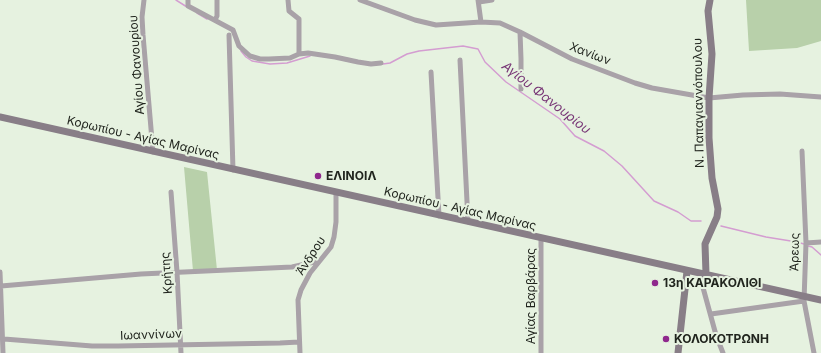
<!DOCTYPE html>
<meta charset="utf-8">
<style>
body{margin:0}
canvas{display:block;background:#e6f2e0}
</style>
<canvas width="821" height="353"></canvas>
<script>
const context = document.querySelector('canvas').getContext('2d');
context.lineJoin = 'round';
function fill(path, color) {
  context.fillStyle = color;
  context.fill(path, 'evenodd');
}
function shape(rows) {
  const path = new Path2D();
  for (const r of rows) {
    path.moveTo(r[0], r[1]);
    for (let i = 2; i < r.length; i += 2) path.lineTo(r[i], r[i + 1]);
  }
  return path;
}
function stroke(path, color, width, dash) {
  context.strokeStyle = color;
  context.lineWidth = width;
  context.lineCap = dash ? 'butt' : 'round';
  context.setLineDash(dash || []);
  context.stroke(path);
}
function drawText(font, color, halo, rows, align = 'center') {
  context.font = font + ' Inter,sans-serif';
  context.lineWidth = 4;
  context.setLineDash([]);
  context.textBaseline = 'middle';
  context.strokeStyle = halo;
  context.fillStyle = color;
  for (const [text, x, y, turn = 0] of rows) {
    context.save();
    context.translate(x, y);
    context.rotate((+turn || 0) * Math.PI / 180);
    context.textAlign = isNaN(turn) ? turn : align;
    if (halo) context.strokeText(text, 0, 0);
    context.fillText(text, 0, 0);
    context.restore();
  }
}
const green = shape([
 [746,0,821,0,821,41,797,48,749,51],
 [184,167,207,172,217,270,193,271]
]);
const stream = shape([
 [176,0,187,7],
 [197,13,207,19],
 [241,51,246,57,252,61,270,64,287,63,310,56],
 [383,64,390,63,407,54,419,51,463,46,478,49,485,62,506,82,560,119,575,136,604,151,622,166,654,201,678,212,691,221,701,221],
 [721,226,766,237,797,242,804,244],
 [808,246,812,247,821,255]
]);
const street = shape([
 [144,0,142,17,143,35,153,152],
 [188,0,188,6,233,30,239,46,250,56,260,59,269,59,290,58,299,54,308,53,335,57,358,62,371,64,381,63],
 [288,0,289,11,299,19,299,54],
 [360,0,415,20,436,25,481,22,500,23,520,32,572,59,635,83,652,88,709,98,743,95,780,94,821,97],
 [478,0,481,22],
 [479,2,492,0],
 [215,20,217,16,217,0],
 [520,32,521,59,521,89],
 [229,35,233,170],
 [460,60,468,222],
 [431,72,439,216],
 [802,151,806,243,804,301,814,353],
 [171,192,177,272,181,353],
 [806,243,821,242],
 [0,272,3,353],
 [699,273,716,335,723,353],
 [1,286,141,274,292,267,319,261],
 [711,314,804,301],
 [4,339,92,346,118,346,280,343,299,342],
 [300,353,298,300,301,290,310,273,331,247,334,237,336,222,336,193],
 [541,353,541,239]
]);
const secondary = shape([
 [0,117,821,300],
 [706,274,705,244,717,217,718,209,712,178,709,138,709,98,712,54,708,11,710,0],
 [678,353,687,271]
]);
const markers = [
 [318,176,4,"#8f288d"],
 [655,283,4,"#8f288d"],
 [666,339,4,"#8f288d"]
];
const streetNames = [
 ["Χανίων",590,54,21],
 ["Αγίου Φανουρίου",137,65,-94],
 ["Ν. Παπαγιαννόπουλου",699,103,-91],
 ["Κορωπίου - Αγίας Μαρίνας",143,138,13],
 ["Κορωπίου - Αγίας Μαρίνας",460,209,13],
 ["Άρεως",795,252,-89],
 ["Άνδρου",311,256,-57],
 ["Κρήτης",167,273,-94],
 ["Αγίας Βαρβάρας",531,296,-90],
 ["Ιωαννίνων",151,335,-2]
];
const poiNames = [
 ["ΕΛΙΝΟΙΛ",326,176],
 ["13η ΚΑΡΑΚΟΛΙΘΙ",663,283],
 ["ΚΟΛΟΚΟΤΡΩΝΗ",674,339]
];
const waterNames = [
 ["Αγίου Φανουρίου",546,98,38]
];
fill(green, '#b8d0aa');
stroke(stream, '#d49dd1', 1.5);
stroke(street, '#a9a2a8', 5);
stroke(secondary, '#887e87', 7);
for (const [x, y, r, color] of markers) {
  const dot = new Path2D();
  dot.arc(x, y, r, 0, 2 * Math.PI);
  context.fillStyle = color;
  context.fill(dot);
  stroke(dot, '#e6f2e0', 1.5);
}
drawText('12px', '#21251e', '#e6f2e0', streetNames);
drawText('bold 12px', '#21251e', '#e6f2e0', poiNames, 'left');
drawText('italic 13px', '#773575', '#e6f2e0', waterNames);
</script>
